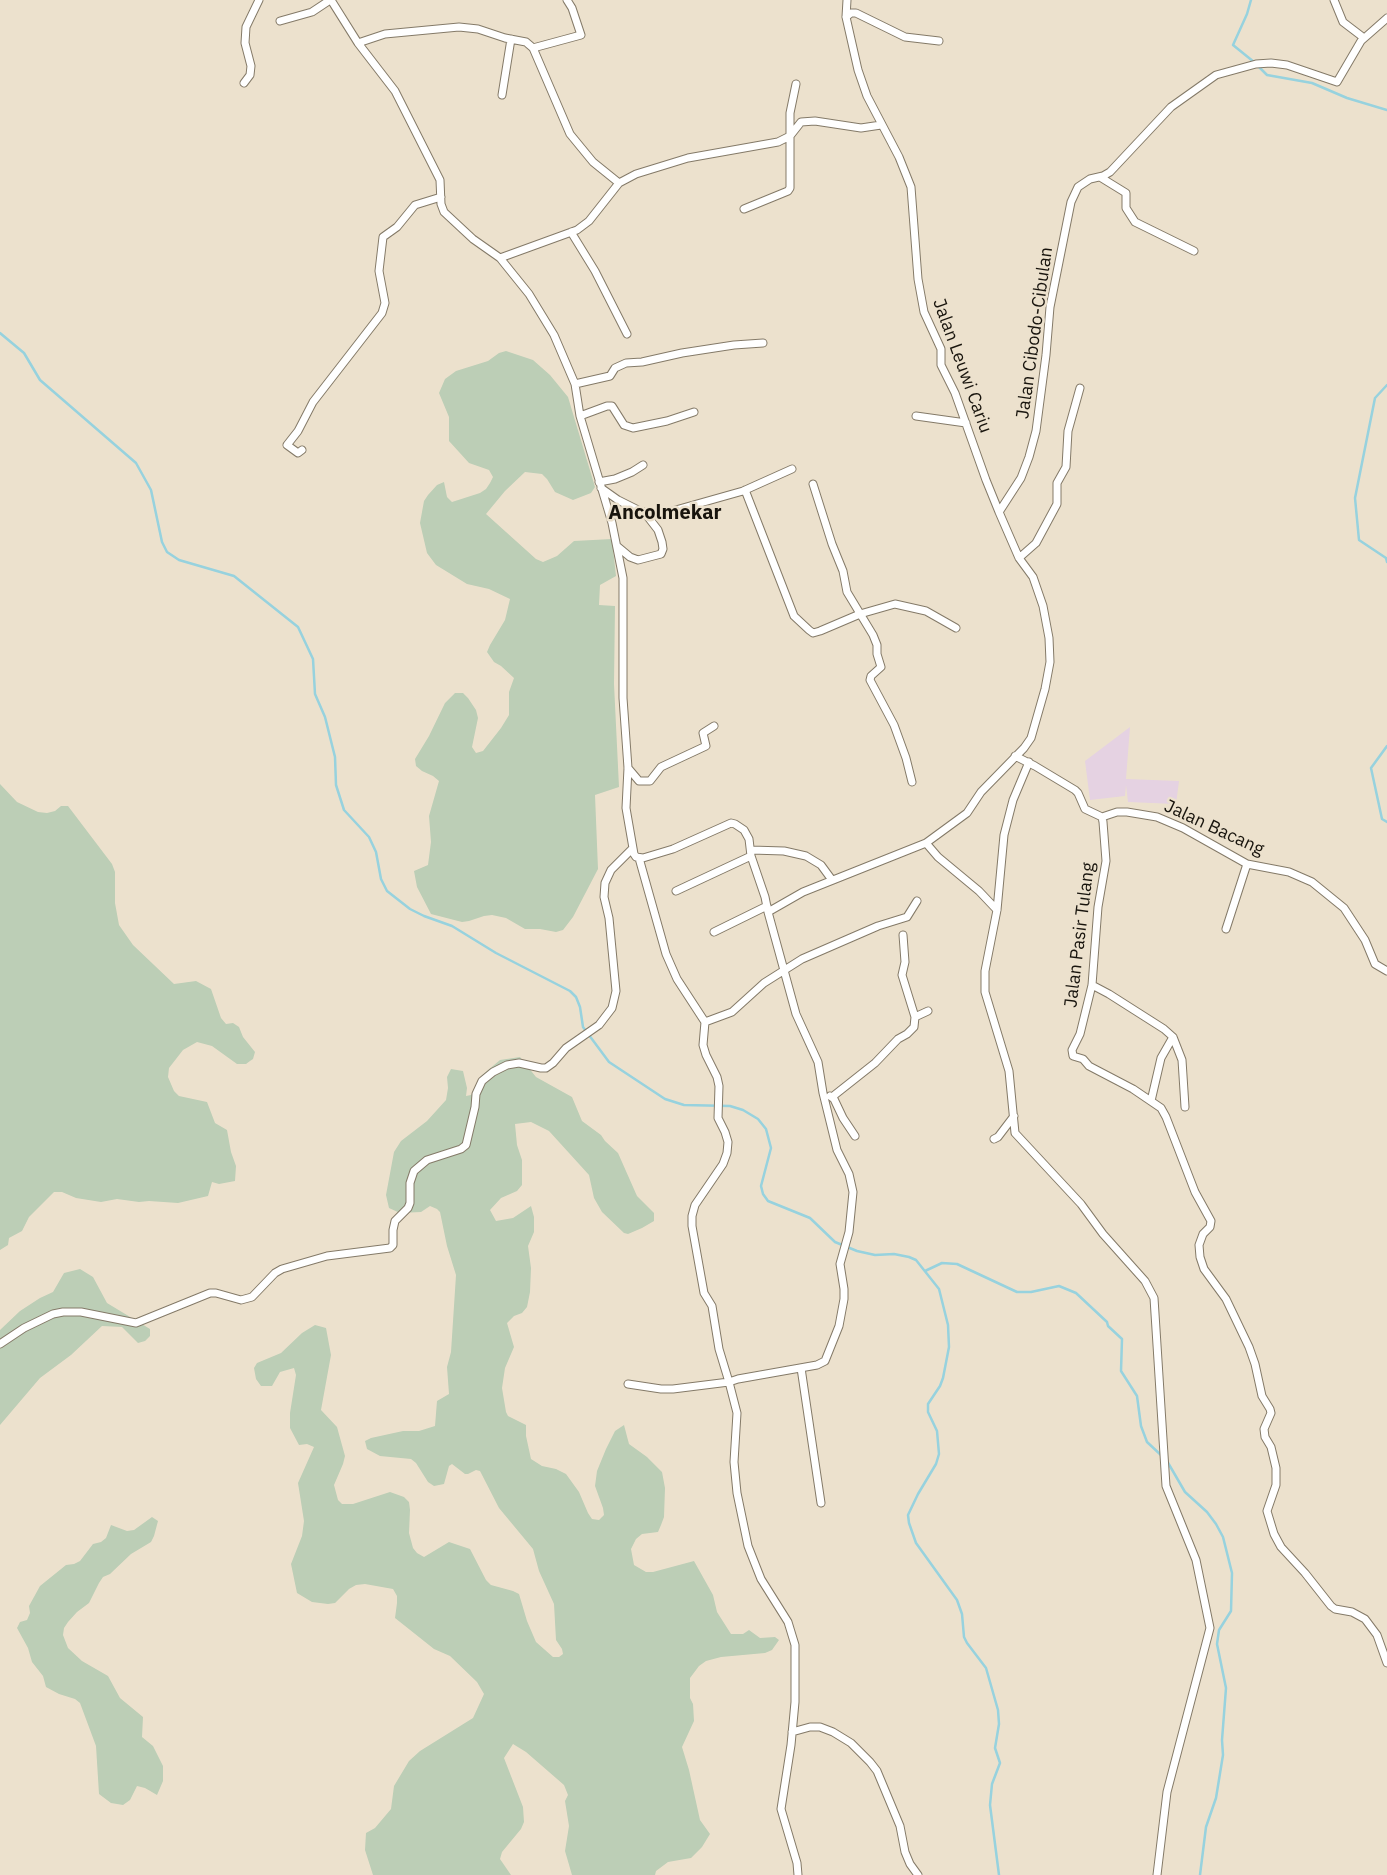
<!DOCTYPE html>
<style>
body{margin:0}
canvas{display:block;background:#ece1cd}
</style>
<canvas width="1387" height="1875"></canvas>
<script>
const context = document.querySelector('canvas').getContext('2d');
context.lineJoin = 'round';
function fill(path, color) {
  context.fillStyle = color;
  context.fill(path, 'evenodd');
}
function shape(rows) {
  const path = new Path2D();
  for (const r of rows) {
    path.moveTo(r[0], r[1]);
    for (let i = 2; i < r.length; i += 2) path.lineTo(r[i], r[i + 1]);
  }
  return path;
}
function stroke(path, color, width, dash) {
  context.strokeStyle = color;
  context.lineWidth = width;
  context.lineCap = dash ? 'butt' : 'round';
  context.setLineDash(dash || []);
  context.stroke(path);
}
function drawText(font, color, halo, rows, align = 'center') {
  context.font = font + ' "IBM Plex Sans",sans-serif';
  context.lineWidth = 5;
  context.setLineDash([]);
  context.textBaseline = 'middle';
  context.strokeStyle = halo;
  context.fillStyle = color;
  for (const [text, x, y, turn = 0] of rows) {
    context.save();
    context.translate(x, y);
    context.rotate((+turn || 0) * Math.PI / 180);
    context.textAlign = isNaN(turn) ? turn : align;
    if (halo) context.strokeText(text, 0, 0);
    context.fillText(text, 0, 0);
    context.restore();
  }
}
const commercial = shape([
 [1130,727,1126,779,1179,781,1176,804,1128,802,1126,785,1125,796,1090,800,1085,761]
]);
const green = shape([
 [506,351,533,360,550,375,568,397,595,487,591,493,573,500,555,492,547,479,542,474,525,472,505,491,486,514,536,559,543,562,557,556,574,541,612,539,616,576,600,585,599,605,615,606,614,684,619,787,595,795,598,869,573,917,563,930,556,932,540,929,525,929,506,918,492,915,484,916,469,921,462,922,431,914,417,887,414,871,428,865,431,842,429,816,439,781,433,776,422,771,416,766,415,759,429,736,445,703,455,693,463,693,468,698,476,710,478,718,472,747,476,753,483,751,501,728,509,715,509,692,514,678,501,666,494,662,487,652,490,645,505,620,510,599,489,589,467,584,436,565,427,553,420,523,424,501,428,495,437,485,444,482,447,497,452,502,480,493,486,489,490,483,493,477,489,470,469,463,449,441,449,417,439,393,445,379,456,371,488,361,499,353],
 [0,784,17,802,38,812,47,813,55,811,61,806,68,806,112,864,115,872,115,903,119,925,133,945,174,984,196,981,211,989,221,1018,226,1024,233,1023,239,1027,243,1037,255,1052,253,1059,250,1061,246,1064,237,1064,212,1046,197,1042,183,1050,169,1068,168,1077,174,1091,179,1096,207,1102,215,1123,227,1130,231,1152,236,1166,235,1181,219,1184,212,1182,208,1196,178,1203,149,1201,139,1202,117,1199,101,1202,76,1198,62,1192,54,1192,29,1217,22,1231,9,1238,8,1245,0,1250],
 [520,1057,536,1077,572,1097,582,1121,601,1135,605,1141,618,1153,637,1196,654,1213,654,1221,642,1228,628,1234,624,1233,602,1212,594,1198,589,1175,549,1131,531,1122,515,1124,517,1145,522,1160,522,1185,517,1191,501,1198,490,1210,496,1221,513,1218,531,1206,534,1217,534,1232,528,1246,531,1268,530,1292,527,1307,522,1313,514,1316,507,1323,514,1347,505,1368,502,1388,506,1412,508,1416,526,1425,526,1436,531,1459,542,1466,556,1469,566,1474,579,1492,588,1513,592,1519,599,1520,604,1515,603,1508,595,1486,597,1471,606,1449,615,1431,624,1425,629,1444,647,1457,662,1472,665,1488,664,1517,661,1525,658,1532,642,1534,636,1539,631,1549,634,1565,646,1572,653,1572,694,1561,713,1595,717,1612,731,1634,743,1634,749,1630,760,1638,775,1637,779,1640,772,1650,765,1653,721,1657,706,1661,699,1666,690,1678,690,1698,693,1704,694,1721,682,1747,689,1770,700,1820,710,1834,702,1847,691,1858,668,1862,656,1871,655,1875,572,1875,565,1851,569,1826,565,1801,568,1795,564,1785,526,1752,513,1744,504,1758,523,1807,524,1822,521,1829,502,1852,500,1859,511,1875,373,1875,365,1850,366,1833,375,1828,391,1809,394,1786,409,1761,420,1751,473,1718,484,1694,477,1682,450,1656,434,1649,395,1618,397,1603,397,1596,393,1589,365,1584,356,1585,349,1589,335,1603,328,1604,312,1602,297,1593,291,1564,302,1536,304,1521,298,1483,314,1447,307,1444,299,1445,290,1428,290,1413,296,1375,294,1368,280,1372,272,1386,261,1386,256,1379,254,1368,257,1363,281,1353,302,1333,315,1325,326,1328,331,1355,321,1410,337,1427,345,1456,343,1464,334,1485,338,1500,342,1504,353,1504,390,1492,404,1497,409,1502,410,1510,409,1533,413,1548,417,1553,424,1557,449,1542,470,1549,486,1580,491,1585,513,1591,519,1594,527,1621,536,1642,553,1657,559,1657,563,1654,562,1649,556,1640,554,1604,539,1571,533,1549,499,1508,480,1471,476,1470,468,1474,465,1474,452,1464,449,1466,444,1484,434,1486,428,1482,416,1463,411,1459,380,1456,367,1449,365,1441,371,1438,403,1431,419,1431,435,1426,437,1401,449,1394,447,1367,451,1352,456,1275,447,1246,440,1212,437,1209,430,1206,421,1212,400,1213,389,1208,386,1195,394,1152,401,1141,427,1121,446,1100,448,1088,447,1077,451,1069,463,1071,467,1088,466,1096,471,1095,481,1076,500,1060],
 [80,1269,93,1277,107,1303,150,1329,150,1336,145,1341,138,1343,122,1327,102,1326,71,1355,40,1378,0,1425,0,1330,20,1311,40,1298,53,1292,64,1273],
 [152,1517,158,1521,154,1536,151,1542,131,1554,110,1574,103,1577,99,1583,89,1603,77,1612,68,1622,64,1628,63,1635,68,1648,82,1661,108,1676,120,1698,143,1717,142,1737,153,1746,163,1766,163,1781,157,1795,145,1788,137,1786,130,1800,123,1805,111,1803,99,1794,96,1746,80,1703,75,1699,59,1694,46,1687,43,1676,32,1662,28,1648,17,1628,20,1622,27,1620,30,1613,29,1606,40,1586,66,1565,74,1564,80,1561,93,1544,101,1542,106,1538,111,1525,127,1531,134,1530]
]);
const stream = shape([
 [1251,0,1247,14,1233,45,1254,62],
 [1258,66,1267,75,1312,83,1347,98,1387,110],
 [0,333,24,353,40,380,136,463,151,490,162,542,167,552,179,560,234,576,298,627,313,659,315,694,325,717,335,757,336,785,344,810,369,837,376,852,381,879,387,891,410,909,424,916,452,926,496,953,570,991,576,997,580,1007,583,1027,609,1062,665,1099,684,1105,730,1106,743,1110,758,1119,766,1129,771,1148,761,1186,763,1194,768,1201,810,1218,835,1242,857,1251,875,1255,894,1254,909,1257,916,1260,939,1289,948,1325,949,1347,943,1378,940,1386,928,1404,928,1412,937,1431,939,1454,936,1464,918,1494,908,1515,909,1523,916,1543,957,1600,962,1614,964,1637,967,1643,986,1668,998,1710,999,1724,995,1748,1000,1763,992,1784,990,1805,999,1875],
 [1387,385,1375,398,1355,498,1359,540,1386,558,1387,562],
 [1387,746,1371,768,1382,819,1387,822],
 [925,1271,942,1263,957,1264,1017,1292,1031,1292,1059,1286,1076,1293,1107,1322,1108,1326,1122,1339,1121,1371,1137,1396,1141,1426,1147,1442,1162,1456],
 [1167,1461,1185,1492,1207,1512,1216,1524,1223,1537,1232,1573,1231,1611,1219,1630,1217,1644,1226,1688,1222,1740,1223,1755,1216,1798,1206,1827,1200,1875]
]);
const street = shape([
 [331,0,358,43,395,91,440,180,441,204,444,212,473,239,500,258,529,294,554,335,575,384,580,416,612,523,623,578,623,698,628,768,626,808,634,854,636,857,643,858,673,849,731,823,735,824,744,830,749,839,751,856,765,897,768,912,803,892,926,843,967,813,981,792,1024,748,1031,738,1045,689,1050,662,1049,638,1043,606,1033,577,1019,558,999,512,1021,478,1029,457,1036,431,1046,355,1050,307,1071,202,1078,187,1090,179,1103,176,1110,172,1171,107,1216,75,1256,64,1271,63,1287,65,1337,82,1361,41,1387,18],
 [847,0,846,17,858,70,867,96,899,157,911,187,918,279,924,312,941,349,941,365,955,393,986,480,999,512],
 [1334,0,1343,22,1364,38],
 [846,17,851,13,856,13,905,37,939,41],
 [280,21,312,12,330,0],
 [358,43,385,34,459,27,478,29,505,38,526,42,533,48,570,134,593,162,619,183],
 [533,48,581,35,572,8,567,0],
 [244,83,250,75,251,66,245,43,246,27,259,0],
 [502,95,511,39],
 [1100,177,1126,193,1126,208,1135,222,1194,251],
 [744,209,788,191,790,188,790,113,796,84],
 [571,232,595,271,627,334],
 [500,258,577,230,589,221,619,183,636,174,688,158,778,142,790,136,801,122,815,121,861,128,881,125],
 [575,384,610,376,615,368,626,363,642,362,682,353,734,345,763,343],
 [580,416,607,406,612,406,624,425,633,428,667,421,694,412],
 [916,416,966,423],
 [302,450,298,453,287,445,298,431,313,402,382,313,385,303,379,271,383,237,397,227,415,205,441,197],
 [599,482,615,479,632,472,643,465],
 [813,484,832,544,843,571,847,592,873,635,877,645,877,654,881,667,871,676,870,680,894,725,906,758,912,782],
 [601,488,618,500,640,511,653,514,665,513,743,491,792,469],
 [745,490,794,616,809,630,813,633,820,631,860,614,895,604,926,611,956,628],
 [618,547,630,557,638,560,661,554,663,549,662,542,658,530,648,517,642,512],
 [1019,558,1036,543,1057,504,1057,483,1066,467,1068,431,1080,388],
 [1015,756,1035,766,1075,790,1078,793,1085,809,1102,817,1103,822,1106,861,1098,907,1092,985,1080,1034,1072,1050,1073,1056,1083,1059,1089,1066,1133,1089,1161,1108,1166,1117,1195,1192,1211,1221,1210,1227,1203,1234,1199,1245,1200,1257,1204,1269,1226,1299,1249,1347,1255,1364,1262,1396,1270,1409,1271,1413,1264,1429,1265,1437,1271,1447,1276,1468,1276,1485,1267,1511,1274,1534,1281,1547,1305,1573,1331,1606,1335,1609,1352,1612,1365,1619,1377,1635,1387,1663],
 [1029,762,1013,800,1004,835,997,910,985,971,985,992,1009,1071,1015,1133,1081,1204,1103,1234,1145,1281,1154,1298,1166,1486,1196,1560,1210,1628,1167,1792,1157,1875],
 [628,768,639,781,650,781,661,767,706,746,703,733,714,726],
 [1102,817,1117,812,1127,812,1157,817,1183,828,1247,864,1289,872,1312,882,1344,908,1365,940,1375,964,1387,971],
 [926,843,938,857,979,891,997,910],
 [751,850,784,851,806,856,821,865,832,880],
 [639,858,666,954,677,979,705,1022,732,1012,764,983,802,959,878,926,907,917,917,901],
 [676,891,751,856],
 [768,912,796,1014,818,1062,823,1093,837,1150,849,1174,853,1192,849,1232,840,1264,844,1289,844,1299,839,1326,825,1361,817,1365,738,1379,729,1382,737,1413,734,1462,737,1493,748,1546,761,1579,788,1622,795,1645,795,1702,791,1745,781,1809,797,1863,798,1875],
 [1226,929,1247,864],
 [714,932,767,906],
 [1092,985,1109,994,1164,1029,1173,1037,1182,1060,1185,1107],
 [915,1017,928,1011],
 [830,1096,834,1099,843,1118,855,1136],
 [832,1097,875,1063,898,1039,907,1034,914,1027,915,1017,902,975,905,962,903,935],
 [1151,1101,1161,1058,1173,1037],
 [994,1139,998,1137,1014,1116],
 [0,1344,24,1328,53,1314,63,1312,81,1312,136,1323,210,1293,216,1293,241,1300,252,1297,275,1273,282,1269,327,1256,390,1248,393,1245,393,1230,395,1221,408,1208,410,1203,410,1183,414,1171,427,1160,461,1149,466,1145,475,1107,476,1094,482,1081,493,1072,507,1065,519,1063,541,1068,546,1068,553,1063,566,1048,599,1025,612,1008,616,991,609,918,604,897,605,883,611,870,632,849],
 [801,1368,821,1503],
 [628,1384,661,1389,673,1389,729,1382,719,1349,712,1306,704,1293,692,1226,692,1216,695,1205,723,1164,727,1153,728,1142,725,1132,718,1118,719,1086,717,1077,706,1055,703,1045,705,1022],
 [792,1732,810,1727,820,1727,833,1732,851,1743,870,1762,877,1771,900,1826,905,1852,910,1864,918,1875]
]);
const streetNames = [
 ["Jalan Cibodo-Cibulan",1035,333,-82],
 ["Jalan Leuwi Cariu",962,366,70],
 ["Jalan Bacang",1214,828,25],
 ["Jalan Pasir Tulang",1080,935,-83]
];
const quarterNames = [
 ["Ancolmekar",665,513]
];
fill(commercial, '#e5d2e2');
fill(green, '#bcceb6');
stroke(stream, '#97d2de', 2.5);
stroke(street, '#847a68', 9);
stroke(street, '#fff', 7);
drawText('18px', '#18140d', '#ece1cd', streetNames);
drawText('bold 20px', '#18140d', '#ece1cd', quarterNames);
</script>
